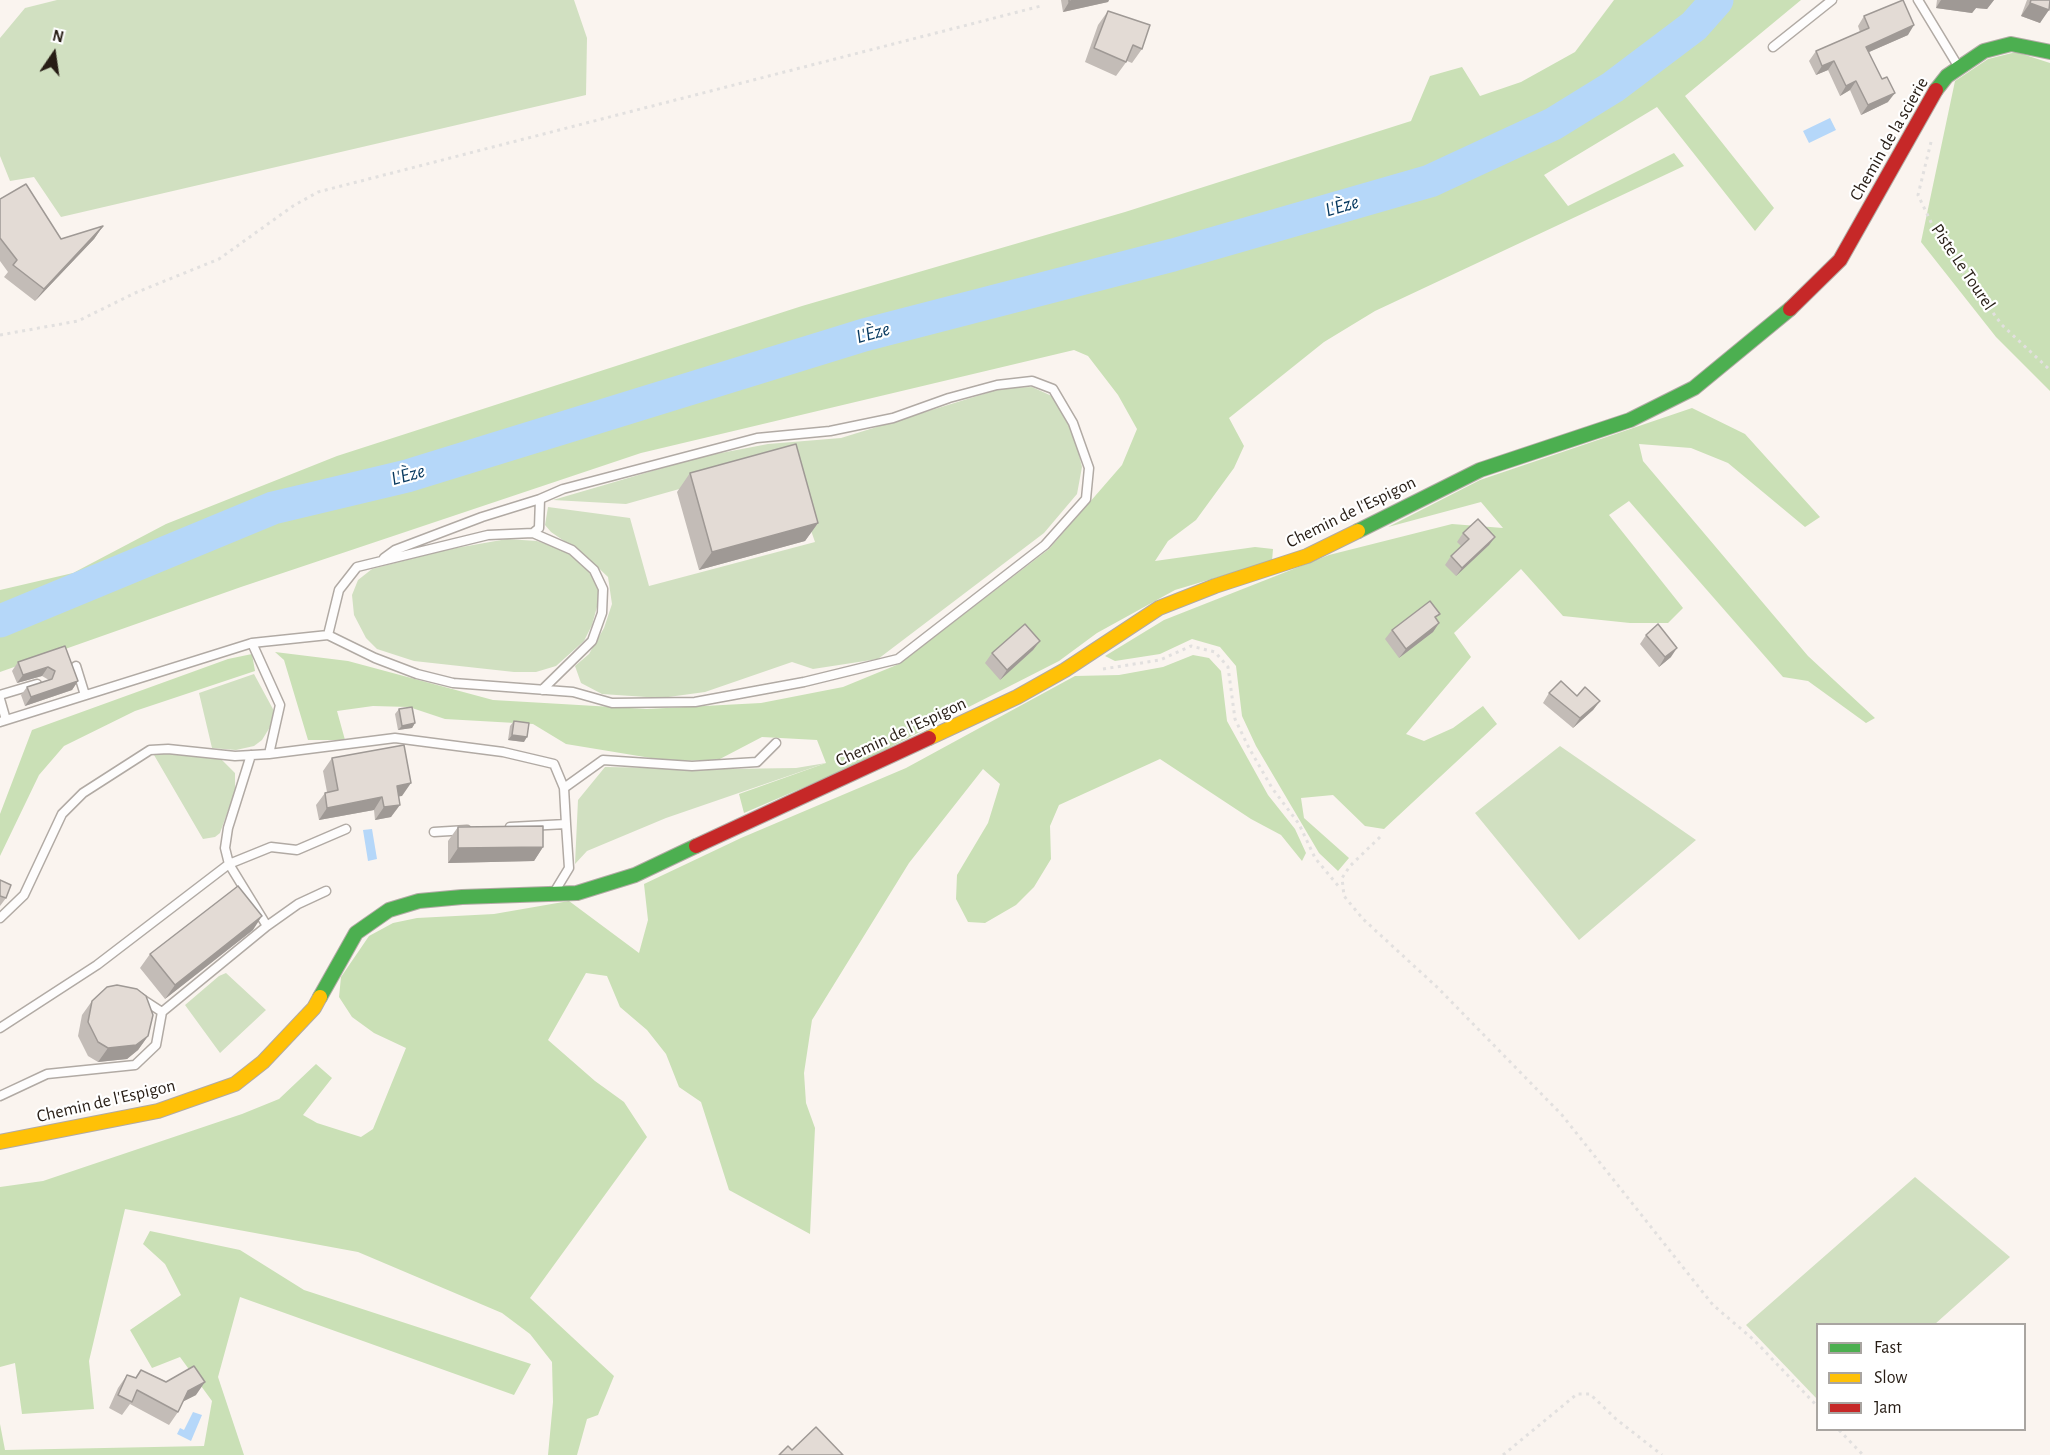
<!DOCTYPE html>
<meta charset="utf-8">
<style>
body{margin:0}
#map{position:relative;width:2050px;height:1455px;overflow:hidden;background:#faf4ef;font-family:"Alegreya Sans",sans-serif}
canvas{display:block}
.legend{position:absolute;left:1816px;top:1323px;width:210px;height:108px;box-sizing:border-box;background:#fff;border:2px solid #a9a5a1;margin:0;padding:8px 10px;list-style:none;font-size:18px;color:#271d15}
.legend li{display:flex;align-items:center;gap:12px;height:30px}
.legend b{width:30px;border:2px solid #a9a5a1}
.north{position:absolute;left:24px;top:24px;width:60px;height:60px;-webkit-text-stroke:4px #fff;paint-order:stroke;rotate:13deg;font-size:16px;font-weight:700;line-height:24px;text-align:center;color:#271d15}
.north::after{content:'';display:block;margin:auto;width:21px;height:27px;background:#271d15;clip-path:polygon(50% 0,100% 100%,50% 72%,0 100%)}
</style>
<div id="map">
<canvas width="2050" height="1455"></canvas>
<ul class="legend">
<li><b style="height:8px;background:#4caf50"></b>Fast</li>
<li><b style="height:8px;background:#ffc107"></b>Slow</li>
<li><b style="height:8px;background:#c62828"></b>Jam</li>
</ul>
<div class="north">N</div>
</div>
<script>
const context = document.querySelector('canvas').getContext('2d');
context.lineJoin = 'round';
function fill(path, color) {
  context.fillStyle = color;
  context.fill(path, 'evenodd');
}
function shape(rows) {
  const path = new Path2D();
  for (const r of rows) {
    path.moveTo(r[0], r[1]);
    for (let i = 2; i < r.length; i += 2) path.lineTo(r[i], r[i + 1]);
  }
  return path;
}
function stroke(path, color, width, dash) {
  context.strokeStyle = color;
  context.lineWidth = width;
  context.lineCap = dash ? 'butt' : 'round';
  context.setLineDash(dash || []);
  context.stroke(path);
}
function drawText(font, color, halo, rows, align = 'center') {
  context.font = font + ' "Alegreya Sans",sans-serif';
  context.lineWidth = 4.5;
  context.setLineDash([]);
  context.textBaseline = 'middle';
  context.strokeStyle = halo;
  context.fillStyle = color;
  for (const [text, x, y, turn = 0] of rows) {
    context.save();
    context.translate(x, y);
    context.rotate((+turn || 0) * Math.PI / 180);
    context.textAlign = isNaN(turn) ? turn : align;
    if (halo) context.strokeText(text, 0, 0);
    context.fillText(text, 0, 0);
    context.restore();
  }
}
const green = shape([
 [57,0,574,0,587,38,586,95,61,217,34,177,10,181,0,156,0,38,25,8],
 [1032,387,1054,397,1066,418,1076,442,1082,467,1077,494,1044,533,878,659,813,669,792,662,705,692,661,698,602,694,581,683,575,666,589,654,604,628,612,604,608,577,586,556,551,532,545,525,548,507,630,518,649,586,815,542,786,459,626,504,553,500,700,457,768,444,841,438,1003,388],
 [507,539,537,541,566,551,589,572,596,584,600,596,592,625,584,641,556,666,536,672,514,672,414,661,377,649,366,638,354,615,352,595,358,580,372,569,445,550],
 [254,674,274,711,270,727,262,740,254,746,236,750,212,748,199,693],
 [1560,746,1696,840,1579,940,1475,813],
 [168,753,221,759,235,773,235,791,220,833,215,837,203,839,154,755],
 [826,763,666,818,587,851,575,864,578,800,605,767,724,769,796,768],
 [226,973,266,1010,220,1053,185,1005,219,976],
 [1915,1177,2010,1257,1935,1324,1818,1324,1817,1399,1746,1325]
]);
const forest = shape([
 [1614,0,1801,0,1685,96,1774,208,1755,231,1657,107,1544,175,1568,206,1674,153,1684,166,1375,311,1324,342,1229,418,1244,446,1234,468,1196,520,1168,541,1155,561,1255,547,1273,549,1272,561,1175,590,1097,633,1059,661,851,767,744,813,739,794,826,763,817,740,762,737,718,760,669,761,566,744,533,724,445,719,409,707,373,706,337,711,345,740,308,740,284,660,275,652,348,661,493,700,647,709,761,703,843,687,899,664,1049,549,1122,465,1137,429,1118,395,1088,356,1074,350,641,453,241,587,0,672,0,590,73,573,166,524,337,456,802,306,1125,212,1411,121,1430,76,1462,67,1480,96,1521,82,1575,52],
 [2016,52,2050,63,2050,391,1996,337,1921,242,1955,81,1988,59],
 [1692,408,1745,434,1820,517,1805,527,1728,463,1691,448,1639,444,1643,461,1808,656,1875,718,1866,723,1808,681,1783,677,1629,501,1609,515,1683,608,1668,623,1630,623,1563,616,1521,569,1454,633,1471,657,1406,734,1424,741,1453,728,1483,706,1497,724,1384,829,1365,826,1333,795,1301,798,1304,818,1349,858,1338,871,1319,853,1256,746,1242,716,1236,666,1220,647,1192,639,1160,654,1115,661,1105,656,1164,620,1329,555,1452,524,1503,528,1481,502,1388,527,1480,480],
 [252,654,255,671,135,711,64,746,39,775,0,856,0,814,32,730,228,659],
 [1193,655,1209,658,1221,671,1227,721,1268,795,1295,829,1306,853,1302,861,1281,835,1251,819,1160,759,1059,805,1050,826,1051,859,1034,887,1016,905,985,923,968,922,956,899,957,875,988,823,1000,784,983,769,909,863,812,1020,804,1073,806,1103,815,1128,810,1234,729,1190,701,1102,679,1087,666,1054,647,1030,620,1007,607,976,586,973,548,1040,595,1081,624,1102,647,1137,530,1298,614,1376,598,1415,587,1419,577,1455,548,1455,553,1402,552,1362,530,1334,502,1313,358,1252,125,1209,89,1361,94,1409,22,1414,15,1363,0,1367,0,1187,43,1181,242,1114,279,1099,316,1064,332,1078,303,1115,317,1123,361,1137,373,1129,406,1048,374,1033,352,1017,339,997,341,977,369,936,393,923,417,918,494,914,569,901,639,953,648,920,644,884,741,838,906,768,1075,676,1119,675,1163,667],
 [150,1231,240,1250,304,1290,531,1364,514,1395,240,1297,218,1377,244,1455,0,1455,0,1424,5,1450,204,1446,212,1401,180,1357,152,1368,130,1330,181,1295,165,1264,143,1244]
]);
const water = shape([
 [1830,118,1836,130,1809,143,1803,131],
 [372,829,377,859,368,861,363,830],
 [193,1412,202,1415,191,1441,177,1434,180,1428,184,1430]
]);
const river = shape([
 [0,621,273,508,407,476,864,335,1173,255,1430,181,1553,124,1613,87,1694,26,1717,0]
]);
const path = shape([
 [1931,142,1918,195,1940,241,2002,325,2050,370],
 [0,335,78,321,135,293,219,259,293,206,318,192,1041,6],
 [1103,669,1160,660,1191,646,1215,652,1228,667,1235,719,1249,748,1272,788,1299,824,1315,858,1340,888],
 [1380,837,1350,866,1342,878,1344,896,1363,919,1438,988,1562,1115,1713,1305,1754,1340,1818,1407],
 [1839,1430,1863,1455],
 [1503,1455,1577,1394,1590,1394,1616,1419,1662,1455]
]);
const lane = shape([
 [1918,0,1958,66],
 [1773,47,1832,0],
 [533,533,572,550,594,570,603,589,602,613,592,641,542,690],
 [384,558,395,550,482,517,540,499],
 [252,643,328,635,375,658,417,674,453,683,573,692,612,703,695,702,804,682,898,659,1045,545,1086,499,1089,468,1073,423,1053,389,1032,381,997,385,949,398,893,418,830,431,757,438,563,489,540,499,539,528,533,533,488,535,357,567,339,590,328,635],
 [76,666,85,695],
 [0,695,37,684],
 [0,699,6,720],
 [0,722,252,643,280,705,269,754,395,738,503,752,554,764,564,788],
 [566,824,564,788,603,760,692,766,757,762,776,743],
 [510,827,566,824,569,868,555,891],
 [434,832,467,830],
 [0,918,24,895,62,814,83,793,150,750,168,749,235,756,269,754],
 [267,926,298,904,326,891],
 [139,997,162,1012,267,926,229,864,271,847,297,850,346,829],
 [0,1028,97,965,229,864,225,848,228,828,251,755],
 [0,1096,47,1074,135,1065,156,1045,162,1012]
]);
const fast = shape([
 [1936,90,1947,76,1984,51,2011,44,2050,52],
 [1358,531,1480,470,1630,420,1694,388,1790,309],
 [320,997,356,933,389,910,419,901,462,897,577,893,635,875,696,846]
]);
const slow = shape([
 [929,738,1017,697,1065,670,1159,608,1215,586,1307,556,1358,531],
 [0,1142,158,1111,235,1084,263,1062,314,1008,320,997]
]);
const jam = shape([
 [1790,309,1840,260,1936,90],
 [696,846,929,738]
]);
const wall = shape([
 [1061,0,1109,0,1108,2,1063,12],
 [1937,0,1994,0,1987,9,1976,8,1972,13,1936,8],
 [2027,0,2050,0,2040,23,2021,16],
 [1108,11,1142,49,1132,63,1127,61,1116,76,1085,62,1098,25],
 [1864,16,1908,35,1869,52,1888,102,1861,115,1850,90,1840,96,1828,70,1816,75,1809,61,1816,51,1860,32,1858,26],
 [0,199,61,239,103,226,94,239,35,301,4,277,8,272,0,261],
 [690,473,818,523,805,541,699,570,677,492],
 [1463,533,1495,537,1489,545,1456,576,1445,565,1451,556,1461,546,1457,542],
 [1436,619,1439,623,1433,632,1399,658,1385,639,1392,630],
 [1646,635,1671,657,1659,667,1640,644],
 [1040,641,1033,650,1000,680,985,663,992,653],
 [65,646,78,681,72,690,25,706,21,695,27,687,49,680,42,676,17,683,12,671,18,662],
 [1549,693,1577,696,1600,701,1593,710,1573,728,1543,703],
 [399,709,415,723,412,728,398,730,395,714],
 [514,721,524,742,508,740,510,726],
 [332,758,402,796,399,796,391,817,375,820,374,810,319,820,316,805,325,793,327,792,323,771],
 [458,827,543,847,534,861,448,863,448,841],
 [0,880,6,898,0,906],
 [253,930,165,999,140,968,150,954],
 [92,1001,148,1036,138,1050,127,1059,98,1062,88,1056,78,1036,82,1015],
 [141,1370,196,1395,182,1402,178,1412,169,1425,130,1404,122,1415,109,1408,118,1388,127,1375,135,1378]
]);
const shadedWall = shape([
 [1079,0,1109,0,1108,2,1063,12,1069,2],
 [1941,0,1994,0,1987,9,1976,8,1972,13,1936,8],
 [2030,3,2049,10,2040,23,2021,16],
 [1914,25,1908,35,1860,56,1866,47],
 [1834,61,1828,70,1816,75,1822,66],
 [1856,81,1850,90,1840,96,1846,86],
 [1895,93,1888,102,1861,115,1868,105],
 [103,226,94,239,35,301,44,289],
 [818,523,805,541,699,570,712,552],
 [1495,537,1489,545,1456,576,1462,568],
 [1439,623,1433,632,1399,658,1406,649],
 [1040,641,1033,650,1000,680,1007,670],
 [1677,648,1671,657,1659,667,1665,657],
 [48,667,42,676,17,683,23,675],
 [78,681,72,690,25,706,31,697],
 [1600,701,1593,710,1573,728,1580,718],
 [415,723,412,728,398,730,402,726],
 [512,735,527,737,524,742,508,740],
 [411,783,402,796,389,798,397,786],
 [382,797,374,810,319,820,327,808],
 [400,805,391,817,375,820,384,807],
 [543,847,534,861,448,863,458,848],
 [262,916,253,930,165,999,175,985],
 [148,1036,138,1050,127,1059,98,1062,108,1048],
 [205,1382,196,1395,178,1404,188,1391]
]);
const building = shape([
 [1069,0,1079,0,1069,2,1069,0],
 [1903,0,1914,25,1866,47,1882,79,1887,77,1895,93,1868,105,1856,81,1846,86,1834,61,1822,66,1816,51,1869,28,1864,16,1903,0],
 [2031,0,2050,0,2049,10,2030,3,2031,0],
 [1108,11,1150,25,1142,49,1133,45,1126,62,1094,48,1108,11],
 [26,184,61,239,103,226,44,289,13,265,17,260,0,238,0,199,26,184],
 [796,444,818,523,712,552,690,473,796,444],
 [1478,519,1495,537,1462,568,1451,556,1469,539,1463,533,1478,519],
 [1430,601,1440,614,1435,617,1439,623,1406,649,1392,630,1430,601],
 [1025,624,1040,641,1007,670,992,653,1025,624],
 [1658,624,1677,648,1665,657,1646,635,1658,624],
 [65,646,78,681,31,697,27,687,52,679,55,671,48,667,23,675,18,662,65,646],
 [1561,681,1577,696,1585,687,1600,701,1580,718,1549,693,1561,681],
 [412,707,415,723,402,726,399,709,412,707],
 [514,721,529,723,527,737,512,735,514,721],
 [404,745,411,783,397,786,400,805,384,807,382,797,327,808,325,793,338,790,332,758,404,745],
 [543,826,543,847,458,848,458,827,543,826],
 [0,880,11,885,6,898,0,896,0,880],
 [238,886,262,916,175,985,150,954,238,886],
 [117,985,137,989,146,996,153,1015,148,1036,136,1045,108,1048,98,1042,88,1022,92,1001,107,987,117,985],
 [194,1366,205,1382,188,1391,178,1412,137,1390,132,1402,118,1395,127,1375,136,1378,141,1370,166,1382,194,1366],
 [816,1427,843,1455,779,1455,788,1446,792,1450,816,1427]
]);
const streetNames = [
 ["Chemin de la scierie",1889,139,-60],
 ["Piste Le Tourel",1963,267,56],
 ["Chemin de l'Espigon",1351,512,-26],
 ["Chemin de l'Espigon",901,732,-25],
 ["Chemin de l'Espigon",106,1101,-13]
];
const waterNames = [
 ["L'Èze",1342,206,-16],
 ["L'Èze",873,333,-15],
 ["L'Èze",408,475,-15]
];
fill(green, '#d1e0c1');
fill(forest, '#cae0b6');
fill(water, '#b5d7f9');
stroke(river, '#b5d7f9', 33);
stroke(lane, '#b1aaa4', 11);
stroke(fast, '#b1aaa4', 16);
stroke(slow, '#b1aaa4', 16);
stroke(jam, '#b1aaa4', 16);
stroke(path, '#e2e0df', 3, [3, 4.5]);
stroke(lane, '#fefdfd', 8);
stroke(fast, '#4caf50', 14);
stroke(slow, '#ffc107', 14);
stroke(jam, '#c62828', 14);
fill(wall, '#c3bcb7');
fill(shadedWall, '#9f9995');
fill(building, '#e3dbd5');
stroke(building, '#9f9995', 1.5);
drawText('18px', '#271d15', '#fff', streetNames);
drawText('italic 20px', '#06385f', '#fff', waterNames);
</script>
